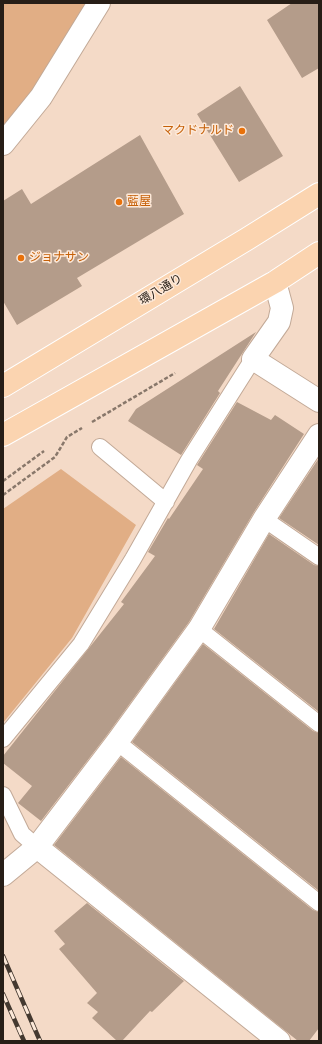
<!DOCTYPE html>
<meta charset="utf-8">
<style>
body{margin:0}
#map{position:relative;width:322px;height:1044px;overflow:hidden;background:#f4dac7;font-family:Signika,sans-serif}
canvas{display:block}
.frame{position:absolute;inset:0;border:4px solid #271e17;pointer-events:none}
</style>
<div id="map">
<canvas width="322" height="1044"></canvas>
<div class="frame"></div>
</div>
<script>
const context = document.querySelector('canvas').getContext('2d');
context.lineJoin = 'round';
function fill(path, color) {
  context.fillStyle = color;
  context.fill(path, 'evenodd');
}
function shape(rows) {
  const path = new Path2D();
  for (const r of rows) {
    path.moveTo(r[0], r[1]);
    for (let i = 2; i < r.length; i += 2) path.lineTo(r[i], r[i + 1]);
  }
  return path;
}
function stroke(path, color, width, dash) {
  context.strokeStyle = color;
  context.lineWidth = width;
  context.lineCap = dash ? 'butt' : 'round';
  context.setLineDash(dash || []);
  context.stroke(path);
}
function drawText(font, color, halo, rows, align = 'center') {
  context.font = font + ' Signika,"Noto Sans JP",sans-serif';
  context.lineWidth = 3;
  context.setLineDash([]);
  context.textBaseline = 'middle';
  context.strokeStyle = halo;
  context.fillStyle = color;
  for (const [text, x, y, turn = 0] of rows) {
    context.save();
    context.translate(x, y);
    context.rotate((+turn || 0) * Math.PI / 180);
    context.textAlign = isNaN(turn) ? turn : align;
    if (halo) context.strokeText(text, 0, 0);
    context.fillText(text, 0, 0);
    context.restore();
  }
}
const green = shape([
 [3,3,99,3,3,143],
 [61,469,136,525,72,638,3,723,3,509]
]);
const building = shape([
 [292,3,319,3,319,68,302,78,267,20],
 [240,86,283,156,239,182,197,114],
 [140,135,184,214,77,278,82,286,17,325,3,301,3,201,22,189,31,204],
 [256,332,218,391,220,393,181,455,128,421,136,409],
 [237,402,271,420,275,415,304,434,254,512,189,622,107,735,41,821,18,803,32,786,3,763,3,756,124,604,121,602,155,556,148,552,168,518,169,519,203,469,197,465],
 [319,458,319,545,279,518],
 [269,534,314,565,319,566,319,712,214,629],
 [203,644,313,731,319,733,319,891,132,742],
 [121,757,313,910,319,912,319,1028,309,1041,298,1041,54,845],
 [87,903,184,981,152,1012,150,1011,122,1041,117,1041,92,1018,98,1012,87,1003,97,993,59,949,65,944,54,931]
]);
const path = shape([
 [92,422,175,373],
 [3,481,44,451],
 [3,495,55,457,67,437,82,428]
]);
const service = shape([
 [100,447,166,502],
 [264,519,319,557],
 [199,629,319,724],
 [3,739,81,644,133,559,189,460,253,359],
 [117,742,319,903],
 [3,795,22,834,37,847]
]);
const pedestrian = shape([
 [3,144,41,97,99,3]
]);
const minor = shape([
 [275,282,282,308,279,322,253,359,319,401],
 [37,847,279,1041],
 [3,875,37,847,117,742,199,629,264,519,319,435]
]);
const primary = shape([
 [3,386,247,239,319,194],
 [3,435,275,282,319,253]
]);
const rail = shape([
 [3,956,40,1041],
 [3,994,24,1041]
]);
const markers = [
 [242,131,4,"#e8710a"],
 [119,202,4,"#e8710a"],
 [21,258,4,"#e8710a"]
];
const foodNames = [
 ["マクドナルド",234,131,"right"],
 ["藍屋",127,202],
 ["ジョナサン",29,258]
];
const streetNames = [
 ["環八通り",161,290,-31]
];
fill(green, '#e1ae85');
fill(building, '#b49c8a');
stroke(service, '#c2a997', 18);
stroke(pedestrian, '#c2a997', 24);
stroke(minor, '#c2a997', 24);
stroke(primary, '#fff', 24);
stroke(path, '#88776a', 2.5, [4, 2]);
stroke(service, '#fff', 16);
stroke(pedestrian, '#fff', 22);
stroke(minor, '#fff', 22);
stroke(primary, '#fbd4b0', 22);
stroke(rail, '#443930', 4.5);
stroke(rail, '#fde9d9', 3, [9]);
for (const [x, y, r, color] of markers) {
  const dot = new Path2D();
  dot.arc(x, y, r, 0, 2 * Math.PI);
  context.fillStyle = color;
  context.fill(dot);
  stroke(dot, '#fde9d9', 1.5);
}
drawText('12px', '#c56008', '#fde9d9', foodNames, 'left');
drawText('12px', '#271e17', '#fde9d9', streetNames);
</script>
